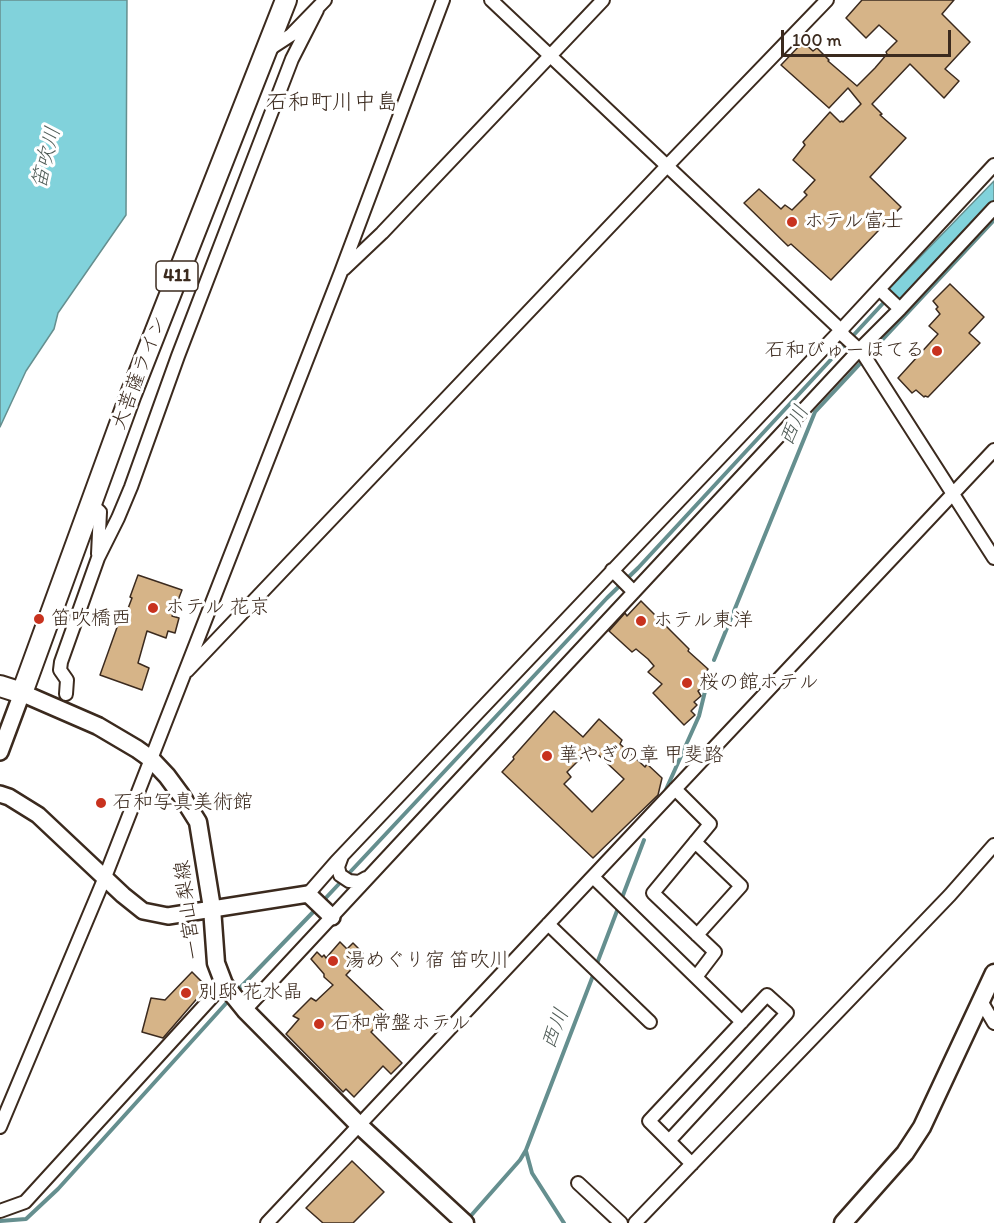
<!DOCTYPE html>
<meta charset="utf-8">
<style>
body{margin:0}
#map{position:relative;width:994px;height:1223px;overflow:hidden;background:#fff;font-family:Itim,sans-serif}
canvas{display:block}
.scale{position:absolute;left:781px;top:30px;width:170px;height:27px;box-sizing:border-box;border:3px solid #3b2a1e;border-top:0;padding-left:8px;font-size:18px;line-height:21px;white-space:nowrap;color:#3b2a1e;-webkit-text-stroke:4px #fff;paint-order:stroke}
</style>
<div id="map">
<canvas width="994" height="1223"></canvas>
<div class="scale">100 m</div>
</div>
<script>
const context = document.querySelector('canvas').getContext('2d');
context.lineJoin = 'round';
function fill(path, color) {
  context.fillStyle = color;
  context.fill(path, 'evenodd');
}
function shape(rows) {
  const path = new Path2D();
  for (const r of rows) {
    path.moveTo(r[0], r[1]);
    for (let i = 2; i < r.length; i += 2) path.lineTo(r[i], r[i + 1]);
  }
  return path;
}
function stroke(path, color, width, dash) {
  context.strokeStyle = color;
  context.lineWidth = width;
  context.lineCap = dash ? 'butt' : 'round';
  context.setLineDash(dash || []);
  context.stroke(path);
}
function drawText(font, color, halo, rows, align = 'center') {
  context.font = font + ' Itim,"Klee One",sans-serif';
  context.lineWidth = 6;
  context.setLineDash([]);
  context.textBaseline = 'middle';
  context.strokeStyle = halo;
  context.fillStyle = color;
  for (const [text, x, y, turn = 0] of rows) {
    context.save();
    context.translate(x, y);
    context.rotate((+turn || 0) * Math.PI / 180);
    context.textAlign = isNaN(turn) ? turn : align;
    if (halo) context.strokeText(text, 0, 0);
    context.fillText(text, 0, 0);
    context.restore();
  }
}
const water = shape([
 [0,0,127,0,126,215,58,313,54,329,26,371,0,427,0,0],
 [994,181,994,201,898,303,886,292,994,181]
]);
const stream = shape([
 [714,660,815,412,994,220],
 [664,794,699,716,709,675],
 [322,902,607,598,638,568,887,299],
 [596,966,644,840],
 [237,991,317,908],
 [526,1151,532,1173,564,1223],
 [468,1219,520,1160,526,1150,594,973],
 [0,1221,26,1219,58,1189,230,999]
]);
const building = shape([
 [862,0,954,0,942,14,970,42,945,69,959,81,944,98,910,64,872,104,882,114,880,115,906,138,870,177,901,207,831,280,791,244,788,246,744,203,759,189,781,209,785,205,792,210,807,195,804,192,815,180,793,160,805,145,803,142,830,112,840,122,842,121,843,122,861,104,848,88,829,108,781,65,803,42,813,51,817,48,829,60,828,61,857,86,875,68,887,54,886,52,897,41,879,25,866,38,846,18,862,0],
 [950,284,984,317,969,333,980,343,928,397,925,396,924,397,916,390,912,393,898,378,938,334,929,326,940,314,936,309,938,307,933,301,950,284],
 [138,575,182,590,172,616,179,618,175,633,168,631,166,638,147,631,138,663,149,668,142,690,100,675,120,619,124,619,132,598,130,597,138,575],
 [641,601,689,649,688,651,708,669,705,674,706,677,700,683,703,686,698,691,701,696,694,702,697,705,691,711,695,715,684,725,653,693,662,684,648,672,654,666,648,659,636,649,632,652,609,631,625,613,627,616,641,601],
 [554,711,583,737,599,719,622,740,620,744,645,767,647,764,662,778,658,795,593,858,502,772,514,759,513,757,554,711],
 [591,748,624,779,592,812,564,784,571,777,567,772,591,748],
 [340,942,347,949,353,943,363,953,358,960,359,961,346,975,388,1015,371,1032,402,1063,391,1074,383,1066,354,1097,346,1089,343,1092,286,1034,299,1019,293,1016,311,998,316,1001,333,985,324,977,324,974,311,959,317,952,322,957,324,955,326,958,340,942],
 [192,972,207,987,163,1038,142,1032,151,998,165,1000,192,972],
 [352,1161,384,1192,353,1223,323,1223,306,1208,352,1161]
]);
const minor = shape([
 [491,0,841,330,844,336,856,347,860,349,994,558],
 [268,50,291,35,325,0],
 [344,269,382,233,603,0],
 [879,289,900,309],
 [91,504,100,512,98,554],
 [612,570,634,592],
 [187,671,667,166,827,0],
 [66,694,67,680,60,670,61,662,98,558,118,518,131,487,178,356,292,59,317,10],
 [675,789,710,824,653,893,715,952,696,977],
 [695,842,741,886,697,935],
 [342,856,338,867,340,875,349,881,359,882,366,878],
 [593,877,742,1022],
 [308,894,336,862,841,330,994,165],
 [548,924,650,1022],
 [981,1001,994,1023],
 [245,1010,860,349,900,309,994,208],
 [0,1127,105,877,341,272,443,0],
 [669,1141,787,1013,767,995,649,1121,692,1164],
 [578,1183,621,1223],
 [0,1211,25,1202,224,984],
 [267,1223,994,450],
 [635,1223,950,895,994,845]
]);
const tertiary = shape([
 [0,752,22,693],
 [0,794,9,797,38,815,123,895,143,911,168,916,308,894,332,917]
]);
const secondary = shape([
 [22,693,98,726,137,749,151,759,167,776,181,795,198,822,212,908,216,963,224,984,245,1010,359,1125,465,1223],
 [843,1223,905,1153,922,1127,994,973]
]);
const trunk = shape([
 [0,686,22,693,131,394,286,0]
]);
const markers = [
 [792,222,6,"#c8321e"],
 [937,351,6,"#c8321e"],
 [153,608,6,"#c8321e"],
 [39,619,6,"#c8321e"],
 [641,621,6,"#c8321e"],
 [687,683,6,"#c8321e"],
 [547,756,6,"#c8321e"],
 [101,803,6,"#c8321e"],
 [333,961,6,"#c8321e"],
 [186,993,6,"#c8321e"],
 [319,1024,6,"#c8321e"]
];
const shields = [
 [177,276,42]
];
const shieldNames = [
 ["411",177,276]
];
const poiNames = [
 ["ホテル富士",804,222],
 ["石和びゅーほてる",925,351,"right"],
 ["ホテル 花京",165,608],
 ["笛吹橋西",51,619],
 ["ホテル東洋",653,621],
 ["桜の館ホテル",699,683],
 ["華やぎの章 甲斐路",559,756],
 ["石和写真美術館",113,803],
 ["湯めぐり宿 笛吹川",345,961],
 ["別邸 花水晶",198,993],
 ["石和常盤ホテル",331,1024]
];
const streetNames = [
 ["大菩薩ライン",140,373,-69],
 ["一宮山梨線",189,910,-97]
];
const waterNames = [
 ["笛吹川",47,158,-76],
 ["西川",795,426,-65],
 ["西川",556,1029,-69]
];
const quarterNames = [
 ["石和町川中島",332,103]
];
fill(water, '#81d2db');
stroke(water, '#658f8f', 1.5);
stroke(stream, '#658f8f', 4);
fill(building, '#d6b488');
stroke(building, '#3b2a1e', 1.5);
stroke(minor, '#3b2a1e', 16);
stroke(tertiary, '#3b2a1e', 20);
stroke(secondary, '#3b2a1e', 21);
stroke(trunk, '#3b2a1e', 24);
stroke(minor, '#fff', 12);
stroke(tertiary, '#fff', 15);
stroke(secondary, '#fff', 16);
stroke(trunk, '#fff', 20);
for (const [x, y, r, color] of markers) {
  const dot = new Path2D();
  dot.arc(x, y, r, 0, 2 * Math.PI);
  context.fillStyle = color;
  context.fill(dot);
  stroke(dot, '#fff', 2);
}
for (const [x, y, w] of shields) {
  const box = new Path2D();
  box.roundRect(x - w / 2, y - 15, w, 30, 4.5);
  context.fillStyle = '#fff';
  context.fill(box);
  stroke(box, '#3b2a1e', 1.5);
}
drawText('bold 18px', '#3b2a1e', null, shieldNames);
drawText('20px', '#3b2a1e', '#fff', poiNames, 'left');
drawText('20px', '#3b2a1e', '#fff', streetNames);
drawText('italic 21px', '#505c57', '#fff', waterNames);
drawText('22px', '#3b2a1e', '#fff', quarterNames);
</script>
